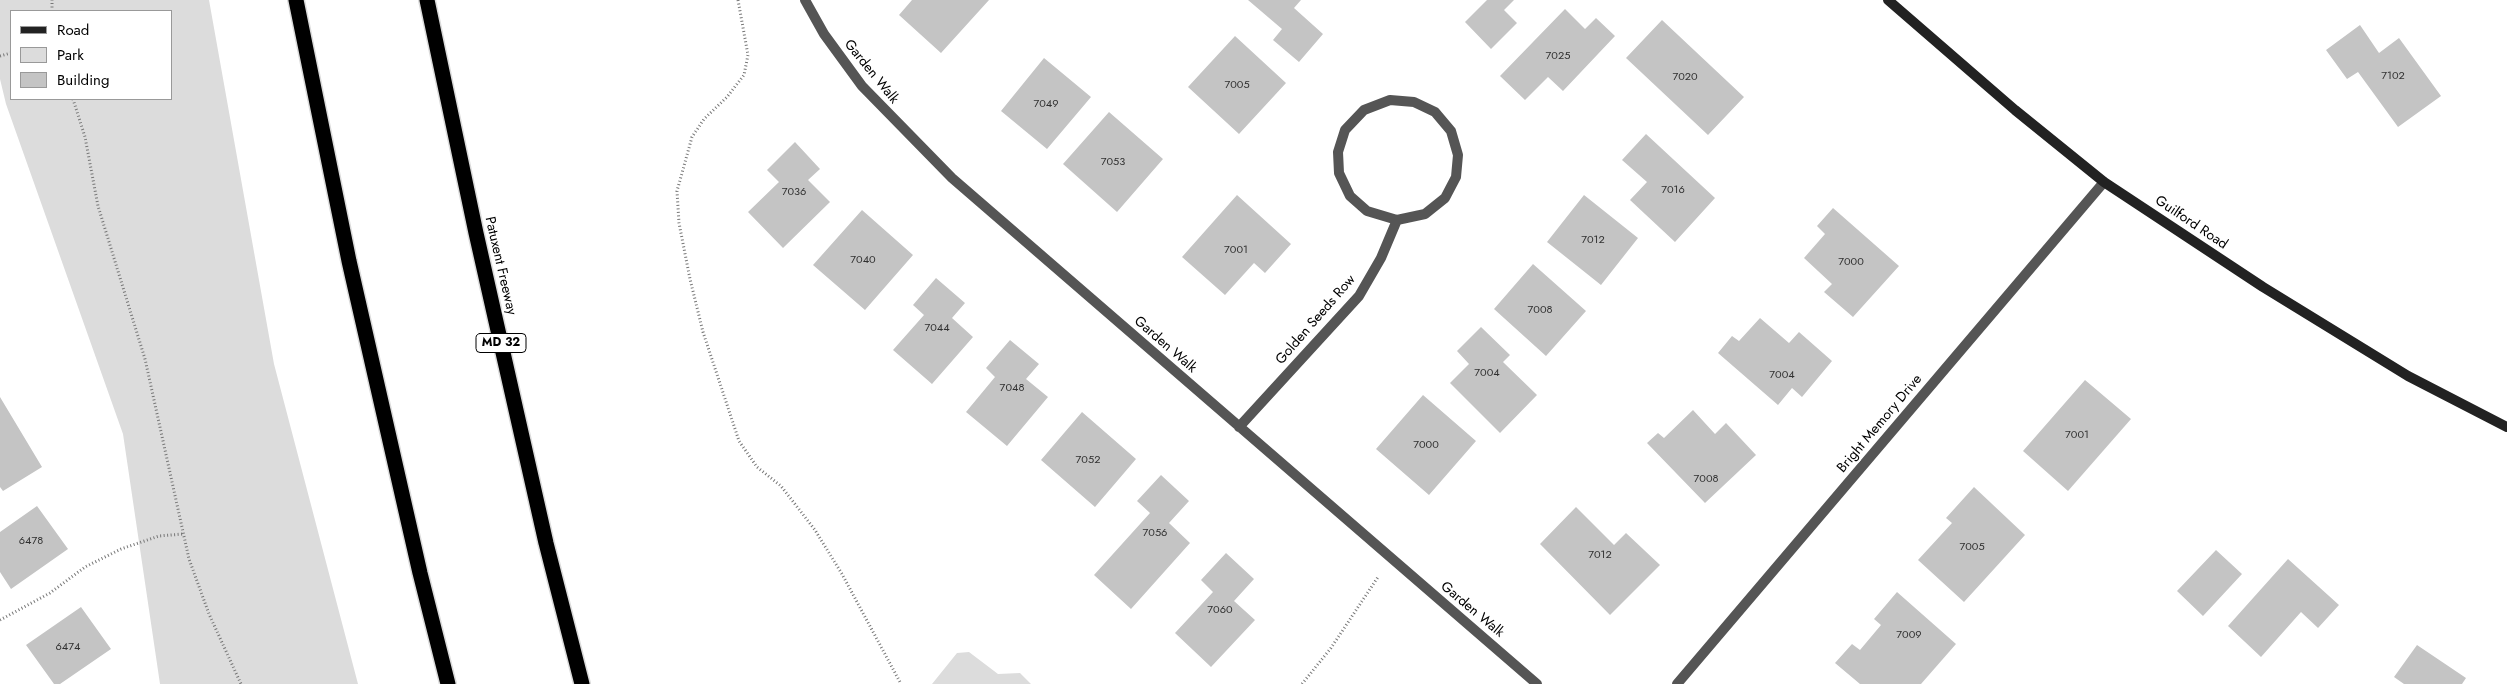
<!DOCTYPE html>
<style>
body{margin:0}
#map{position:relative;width:2507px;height:684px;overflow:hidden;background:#fff;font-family:Jost,sans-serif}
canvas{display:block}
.legend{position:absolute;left:10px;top:10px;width:162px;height:90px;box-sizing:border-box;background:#fff;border:1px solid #999;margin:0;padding:6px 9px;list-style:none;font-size:15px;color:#000}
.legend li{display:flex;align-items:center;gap:10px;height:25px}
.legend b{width:25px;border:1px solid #999}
</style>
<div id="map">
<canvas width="2507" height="684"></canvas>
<ul class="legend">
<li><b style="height:6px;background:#222"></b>Road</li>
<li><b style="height:14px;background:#dcdcdc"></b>Park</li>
<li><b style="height:14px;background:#c4c4c4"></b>Building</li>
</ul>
</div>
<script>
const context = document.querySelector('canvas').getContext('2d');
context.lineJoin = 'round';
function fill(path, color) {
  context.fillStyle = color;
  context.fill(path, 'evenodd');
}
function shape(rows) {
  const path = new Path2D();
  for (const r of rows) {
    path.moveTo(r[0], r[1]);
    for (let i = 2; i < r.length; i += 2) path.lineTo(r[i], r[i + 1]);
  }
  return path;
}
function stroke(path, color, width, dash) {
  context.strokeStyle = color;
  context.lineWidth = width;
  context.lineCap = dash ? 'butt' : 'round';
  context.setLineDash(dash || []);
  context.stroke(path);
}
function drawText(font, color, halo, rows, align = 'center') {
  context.font = font + ' Jost,sans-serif';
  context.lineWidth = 4;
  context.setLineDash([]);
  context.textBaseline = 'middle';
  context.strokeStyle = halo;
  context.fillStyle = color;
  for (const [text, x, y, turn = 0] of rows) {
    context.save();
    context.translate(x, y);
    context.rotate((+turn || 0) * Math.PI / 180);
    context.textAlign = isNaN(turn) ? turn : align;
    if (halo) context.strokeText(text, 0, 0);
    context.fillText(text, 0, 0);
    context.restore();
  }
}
const green = shape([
 [0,0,209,0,274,364,358,684,160,684,123,434,6,104,0,79],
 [171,11,171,99,11,99,11,11],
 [969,652,998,674,1020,673,1031,684,932,684,957,653]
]);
const building = shape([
 [912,0,989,0,941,53,899,15],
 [1248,0,1301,0,1294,8,1323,34,1299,62,1273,40,1282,29],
 [1487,0,1514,0,1504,10,1517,23,1491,49,1465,22],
 [1565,9,1585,29,1596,18,1615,36,1563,91,1548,77,1525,100,1500,76],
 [1662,20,1744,97,1708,135,1626,58],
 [2360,25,2379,53,2399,38,2441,96,2398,127,2358,72,2347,79,2326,50],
 [1235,36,1286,83,1239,134,1188,87],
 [1044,58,1091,97,1047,149,1001,111],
 [1109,112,1163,159,1117,212,1063,164],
 [1646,134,1715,198,1675,242,1630,200,1647,182,1622,160],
 [795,142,820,169,808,180,830,202,783,248,748,212,779,182,767,170],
 [1237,195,1291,244,1265,273,1254,263,1225,295,1182,257],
 [1584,195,1638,238,1601,285,1547,242],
 [1833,208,1899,266,1853,317,1824,292,1832,284,1804,258,1825,234,1817,226],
 [862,210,913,255,865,310,813,265],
 [1533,264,1586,311,1546,356,1494,309],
 [936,278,965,303,952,318,973,337,932,384,893,350,924,315,913,305],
 [1760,318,1789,343,1799,332,1832,361,1802,397,1792,388,1778,405,1718,353,1732,336,1739,341],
 [1481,327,1510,355,1503,362,1537,395,1500,433,1450,383,1469,364,1457,351],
 [1010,340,1039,364,1026,379,1048,397,1007,446,966,412,995,377,986,368],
 [2085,380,2131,419,2068,491,2023,451],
 [1423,395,1476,441,1429,495,1376,449],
 [0,397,42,467,3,491,0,487],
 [1693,410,1715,434,1726,423,1756,455,1705,503,1647,443,1658,433,1664,438],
 [1082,412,1136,459,1095,507,1041,460],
 [1161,475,1189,501,1169,523,1190,543,1131,609,1094,575,1150,513,1137,501],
 [1974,487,2025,535,1964,602,1918,560,1952,523,1946,518],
 [37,506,68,549,11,589,0,572,0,532],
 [1576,507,1614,545,1626,533,1660,565,1610,615,1540,544],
 [2216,550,2242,574,2203,616,2177,591],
 [1226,553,1254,579,1234,601,1255,620,1211,667,1175,633,1213,592,1201,580],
 [2288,559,2339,605,2318,628,2301,612,2261,657,2228,626],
 [1897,592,1956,644,1921,684,1860,684,1835,663,1852,644,1860,650,1881,625,1874,619],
 [81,607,111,649,60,684,54,684,26,645],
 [2417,645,2466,678,2462,684,2404,684,2394,677]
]);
const path = shape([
 [738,0,748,55,744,75,727,97,704,119,692,137,677,191,679,223,690,279,703,332,739,441,757,467,781,486,815,530,842,574,901,684],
 [52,11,52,0],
 [0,56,11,53],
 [73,99,85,137,98,206,145,359,189,559,209,614,241,684],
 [0,620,50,593,85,567,121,549,159,536,183,534],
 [1302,684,1331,648,1378,577]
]);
const street = shape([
 [805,0,824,34,862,86,952,178,1537,684],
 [1239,427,1359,296,1381,258,1397,220,1367,211,1350,196,1339,173,1338,152,1345,130,1364,110,1390,100,1414,102,1435,112,1451,131,1458,155,1456,177,1445,198,1425,214,1397,220],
 [1677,684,2104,182]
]);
const secondary = shape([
 [1888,0,2015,110,2104,182,2263,287,2408,376,2507,427]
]);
const highway = shape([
 [296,0,349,261,420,573,448,684],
 [427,0,476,233,546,543,582,684]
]);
const numberNames = [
 ["7025",1558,56],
 ["7102",2393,76],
 ["7020",1685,77],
 ["7005",1237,85],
 ["7049",1046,104],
 ["7053",1113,162],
 ["7016",1673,190],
 ["7036",794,192],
 ["7012",1593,240],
 ["7001",1236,250],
 ["7040",863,260],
 ["7000",1851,262],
 ["7008",1540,310],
 ["7044",937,328],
 ["7004",1487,373],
 ["7004",1782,375],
 ["7048",1012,388],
 ["7001",2077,435],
 ["7000",1426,445],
 ["7052",1088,460],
 ["7008",1706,479],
 ["7056",1155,533],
 ["6478",31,541],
 ["7005",1972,547],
 ["7012",1600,555],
 ["7060",1220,610],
 ["7009",1909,635],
 ["6474",68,647]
];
const shields = [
 [501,343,50]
];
const shieldNames = [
 ["MD 32",501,343]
];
const streetNames = [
 ["Garden Walk",871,72,51],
 ["Guilford Road",2191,223,34],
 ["Patuxent Freeway",500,266,77],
 ["Golden Seeds Row",1316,320,-49],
 ["Garden Walk",1165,345,41],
 ["Bright Memory Drive",1880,424,-50],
 ["Garden Walk",1472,610,40]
];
fill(green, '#dcdcdc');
fill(building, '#c4c4c4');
stroke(highway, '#dbdbdb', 18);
stroke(path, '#777', 3, [1, 2.5]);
stroke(street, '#555', 10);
stroke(secondary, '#222', 10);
stroke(highway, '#000', 15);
drawText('11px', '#313131', null, numberNames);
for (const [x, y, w] of shields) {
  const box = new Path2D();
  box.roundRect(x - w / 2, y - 9.5, w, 19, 4);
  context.fillStyle = '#fff';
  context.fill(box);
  stroke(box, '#000', 1);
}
drawText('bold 12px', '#000', null, shieldNames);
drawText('14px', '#000', '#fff', streetNames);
</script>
